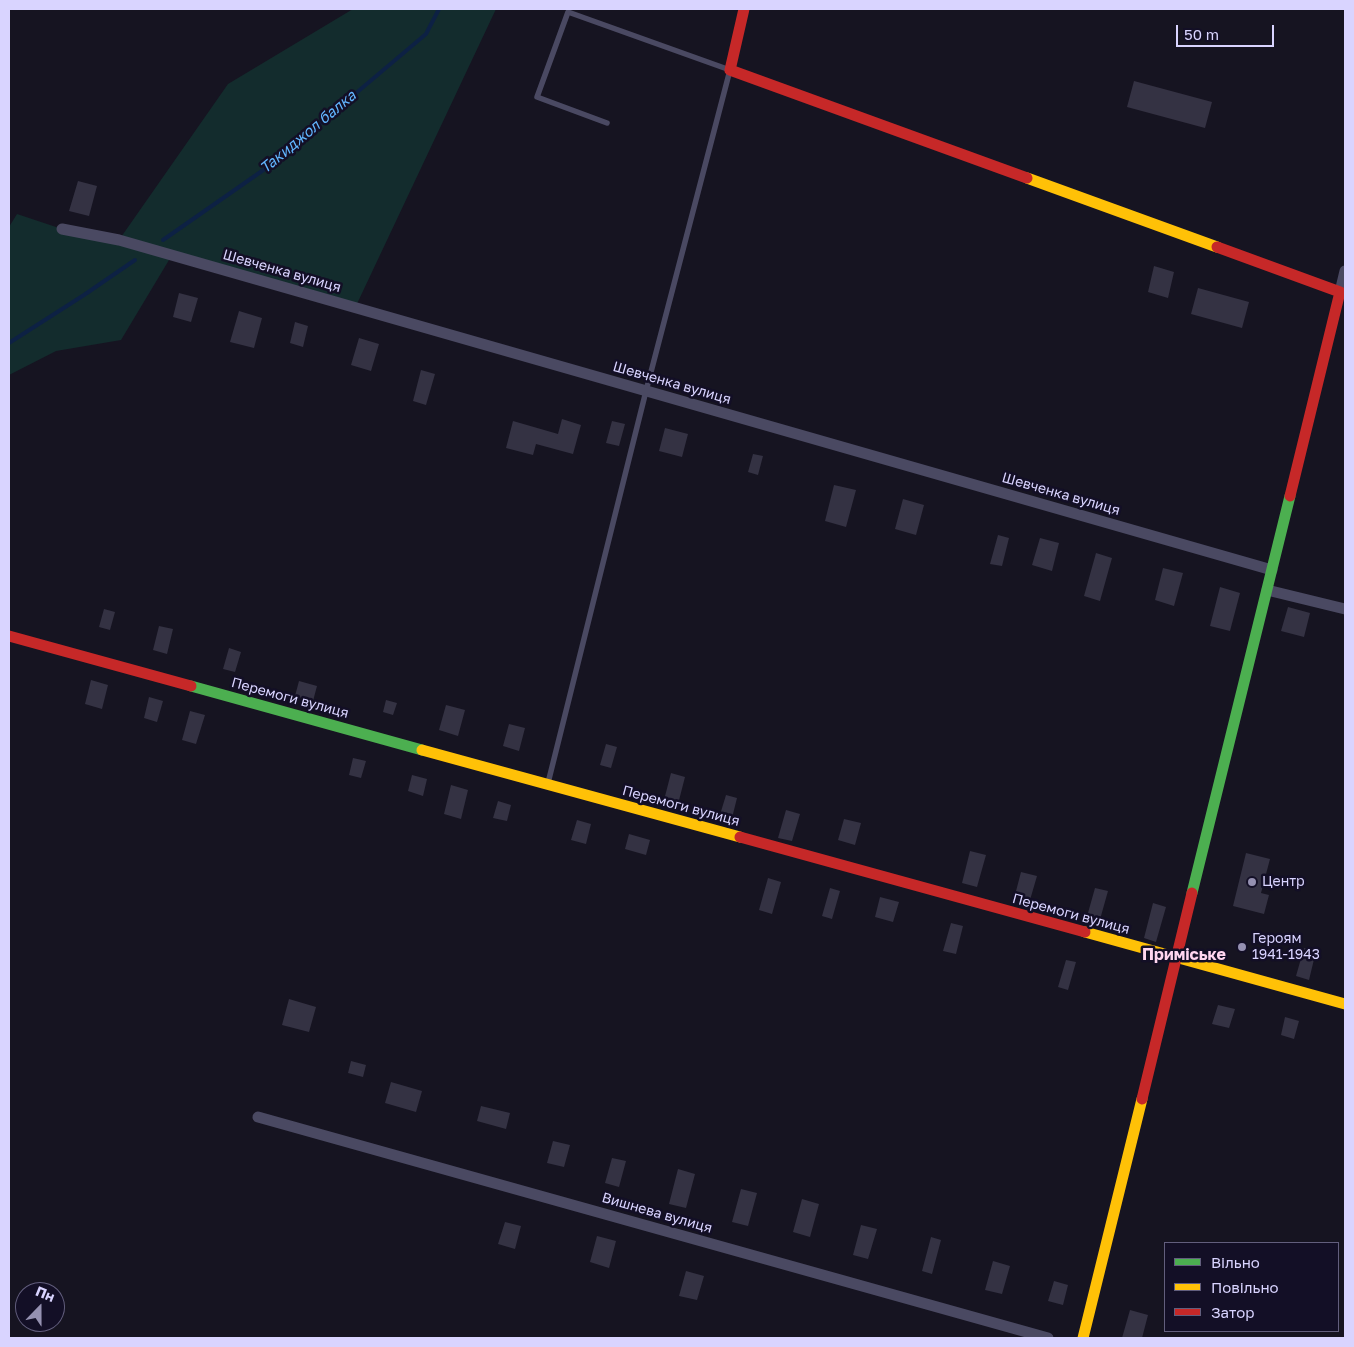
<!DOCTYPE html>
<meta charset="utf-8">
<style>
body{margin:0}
#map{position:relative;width:1354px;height:1347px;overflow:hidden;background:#161421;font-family:"Golos Text",sans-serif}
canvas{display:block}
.frame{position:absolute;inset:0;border:10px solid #d9d4ff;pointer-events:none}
.legend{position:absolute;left:1164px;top:1242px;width:175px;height:90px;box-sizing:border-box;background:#130f26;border:1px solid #625e7d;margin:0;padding:6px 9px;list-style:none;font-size:15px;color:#d9d4ff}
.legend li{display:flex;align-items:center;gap:10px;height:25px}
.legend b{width:25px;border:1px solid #625e7d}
.north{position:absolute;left:15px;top:1282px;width:50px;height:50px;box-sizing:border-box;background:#130f26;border:1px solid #625e7d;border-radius:50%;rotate:22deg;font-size:14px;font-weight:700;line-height:20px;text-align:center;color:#d9d4ff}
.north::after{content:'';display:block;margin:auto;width:18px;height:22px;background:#9591b1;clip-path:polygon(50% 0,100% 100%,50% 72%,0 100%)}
.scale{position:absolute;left:1176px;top:25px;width:98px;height:22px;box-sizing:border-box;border:2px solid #d9d4ff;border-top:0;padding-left:6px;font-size:15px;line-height:18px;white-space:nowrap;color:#d9d4ff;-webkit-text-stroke:4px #130f26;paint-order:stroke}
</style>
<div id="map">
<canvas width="1354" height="1347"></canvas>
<div class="frame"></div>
<ul class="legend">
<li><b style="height:6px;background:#4caf50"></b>Вільно</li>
<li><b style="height:6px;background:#ffc107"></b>Повільно</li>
<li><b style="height:6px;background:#c62828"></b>Затор</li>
</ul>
<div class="north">Пн</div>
<div class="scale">50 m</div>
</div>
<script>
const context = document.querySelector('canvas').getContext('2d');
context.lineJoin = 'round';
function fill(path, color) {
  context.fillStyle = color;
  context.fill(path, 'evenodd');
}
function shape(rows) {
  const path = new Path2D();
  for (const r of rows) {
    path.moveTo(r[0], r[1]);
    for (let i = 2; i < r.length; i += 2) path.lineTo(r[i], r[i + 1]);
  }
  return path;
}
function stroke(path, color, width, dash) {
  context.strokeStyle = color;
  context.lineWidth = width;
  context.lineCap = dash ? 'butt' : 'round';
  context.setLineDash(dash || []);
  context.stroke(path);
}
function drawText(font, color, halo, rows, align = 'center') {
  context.font = font + ' "Golos Text",sans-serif';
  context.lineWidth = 5;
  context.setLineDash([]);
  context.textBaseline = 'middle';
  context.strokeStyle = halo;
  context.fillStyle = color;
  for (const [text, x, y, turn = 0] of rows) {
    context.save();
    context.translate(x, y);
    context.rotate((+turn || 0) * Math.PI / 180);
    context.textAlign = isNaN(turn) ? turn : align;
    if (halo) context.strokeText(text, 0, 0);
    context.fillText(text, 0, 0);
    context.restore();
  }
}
const green = shape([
 [353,9,496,9,355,308,172,255,121,340,56,351,9,375,9,227,17,214,62,229,119,240,228,84]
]);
const stream = shape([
 [163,240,272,164,426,34,439,9],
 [9,343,84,295,135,260]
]);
const building = shape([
 [1134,81,1212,102,1205,128,1127,107],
 [78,181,97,186,89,216,69,211],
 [1154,266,1174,272,1168,298,1148,292],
 [1198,288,1249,302,1242,328,1191,314],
 [179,293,198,298,191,322,173,317],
 [239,311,262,318,254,348,230,342],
 [295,322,308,326,303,347,290,343],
 [359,338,379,344,371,371,351,365],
 [421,370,435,374,426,405,413,401],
 [562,419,581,425,573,454,536,444,533,455,506,448,513,421,558,434],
 [612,421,625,424,619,446,606,443],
 [665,428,688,434,682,457,659,451],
 [753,454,763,456,758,475,748,472],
 [834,485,856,490,846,527,825,521],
 [903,499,924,505,916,535,895,529],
 [998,535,1009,538,1002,566,990,564],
 [1040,538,1059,543,1052,571,1032,565],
 [1096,553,1112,558,1100,601,1084,596],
 [1163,568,1183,573,1174,606,1155,600],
 [1220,587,1240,593,1230,631,1210,626],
 [1288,607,1310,613,1304,637,1281,631],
 [104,609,115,612,110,630,99,627],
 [159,626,173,629,167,654,153,650],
 [229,648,241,652,235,672,223,669],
 [91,680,108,685,102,709,85,704],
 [299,681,317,686,313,701,295,696],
 [149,697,163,701,157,722,144,718],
 [386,700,397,703,393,715,383,712],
 [446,705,465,710,458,736,439,730],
 [190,711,205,715,196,744,182,740],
 [509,724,525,728,519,751,503,746],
 [606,744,617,747,611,768,600,765],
 [353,758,366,761,361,778,349,775],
 [671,773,685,777,677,808,663,804],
 [412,775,427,779,423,796,408,791],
 [451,785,468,790,461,819,444,814],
 [726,795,737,798,731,822,719,818],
 [498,801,511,805,507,821,493,818],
 [786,810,800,814,792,841,778,838],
 [844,819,861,823,855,845,838,840],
 [577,820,591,824,586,844,571,840],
 [629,834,650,840,646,855,625,849],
 [970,851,986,855,977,887,962,883],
 [1246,853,1270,859,1261,893,1269,895,1264,914,1233,906],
 [1021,872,1037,876,1030,900,1015,895],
 [768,878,781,882,772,914,759,910],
 [830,888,840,891,832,919,822,916],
 [1095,888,1108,891,1099,923,1086,920],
 [880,897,899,902,893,922,875,917],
 [1153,903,1166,907,1156,942,1144,938],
 [951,923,963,926,956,954,943,951],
 [1304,948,1316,951,1309,980,1296,976],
 [1066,960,1076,962,1068,990,1058,987],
 [289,999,316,1007,309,1032,282,1025],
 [1218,1005,1235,1009,1229,1028,1212,1024],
 [1285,1017,1299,1021,1294,1039,1281,1035],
 [351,1061,366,1065,363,1077,348,1073],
 [391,1082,422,1091,416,1112,385,1103],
 [481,1106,510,1113,506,1129,477,1121],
 [553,1141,570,1145,564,1167,547,1163],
 [612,1158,626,1161,619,1187,605,1183],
 [678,1169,695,1174,686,1208,669,1204],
 [741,1189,757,1193,748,1226,732,1222],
 [802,1199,819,1204,810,1237,793,1232],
 [505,1222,521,1226,515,1249,498,1244],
 [861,1225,877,1229,868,1259,853,1255],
 [597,1236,616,1241,609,1268,590,1262],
 [931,1237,941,1240,932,1274,922,1271],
 [993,1261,1010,1266,1002,1294,985,1290],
 [686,1271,704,1276,697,1300,679,1296],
 [1054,1281,1068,1285,1063,1305,1048,1301],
 [1130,1310,1148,1315,1142,1338,1122,1338]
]);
const lane = shape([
 [548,783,646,391,730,70,568,12,537,97,607,123]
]);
const street = shape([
 [62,229,119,240,1272,570],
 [1340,292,1345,271],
 [1267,590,1345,609],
 [258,1117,1048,1338]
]);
const fast = shape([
 [191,686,422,750],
 [1192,893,1290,496]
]);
const slow = shape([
 [1027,178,1217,247],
 [422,750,740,837],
 [1085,932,1345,1004],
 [1083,1338,1142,1099]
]);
const jam = shape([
 [744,9,730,70,1027,178],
 [1217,247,1340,292,1290,496],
 [9,636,191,686],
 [740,837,1085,932],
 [1142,1099,1192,893]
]);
const markers = [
 [1252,882,5,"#9591b1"],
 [1242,947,5,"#9591b1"]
];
const streetNames = [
 ["Шевченка вулиця",282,271,16],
 ["Шевченка вулиця",672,383,16],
 ["Шевченка вулиця",1061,494,16],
 ["Перемоги вулиця",290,698,15],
 ["Перемоги вулиця",681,806,15],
 ["Перемоги вулиця",1071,914,15],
 ["Вишнева вулиця",657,1213,16]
];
const poiNames = [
 ["Центр",1262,882],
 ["Героям",1252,939],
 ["1941-1943",1252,955]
];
const waterNames = [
 ["Такиджол балка",308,132,-40]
];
const quarterNames = [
 ["Приміське",1184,955]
];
fill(green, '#132c2d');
stroke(stream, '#0d2144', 4);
fill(building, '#343243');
stroke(lane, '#4a4962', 5.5);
stroke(street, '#4a4962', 11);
stroke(fast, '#4caf50', 11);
stroke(slow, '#ffc107', 11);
stroke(jam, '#c62828', 11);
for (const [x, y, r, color] of markers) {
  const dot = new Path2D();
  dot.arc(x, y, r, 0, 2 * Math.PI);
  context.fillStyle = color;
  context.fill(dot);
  stroke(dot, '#130f26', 2);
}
drawText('14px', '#d9d4ff', '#130f26', streetNames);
drawText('14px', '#d9d4ff', '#130f26', poiNames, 'left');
drawText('italic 15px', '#62b6ff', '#130f26', waterNames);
drawText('bold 16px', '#ffd6f0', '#130f26', quarterNames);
</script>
